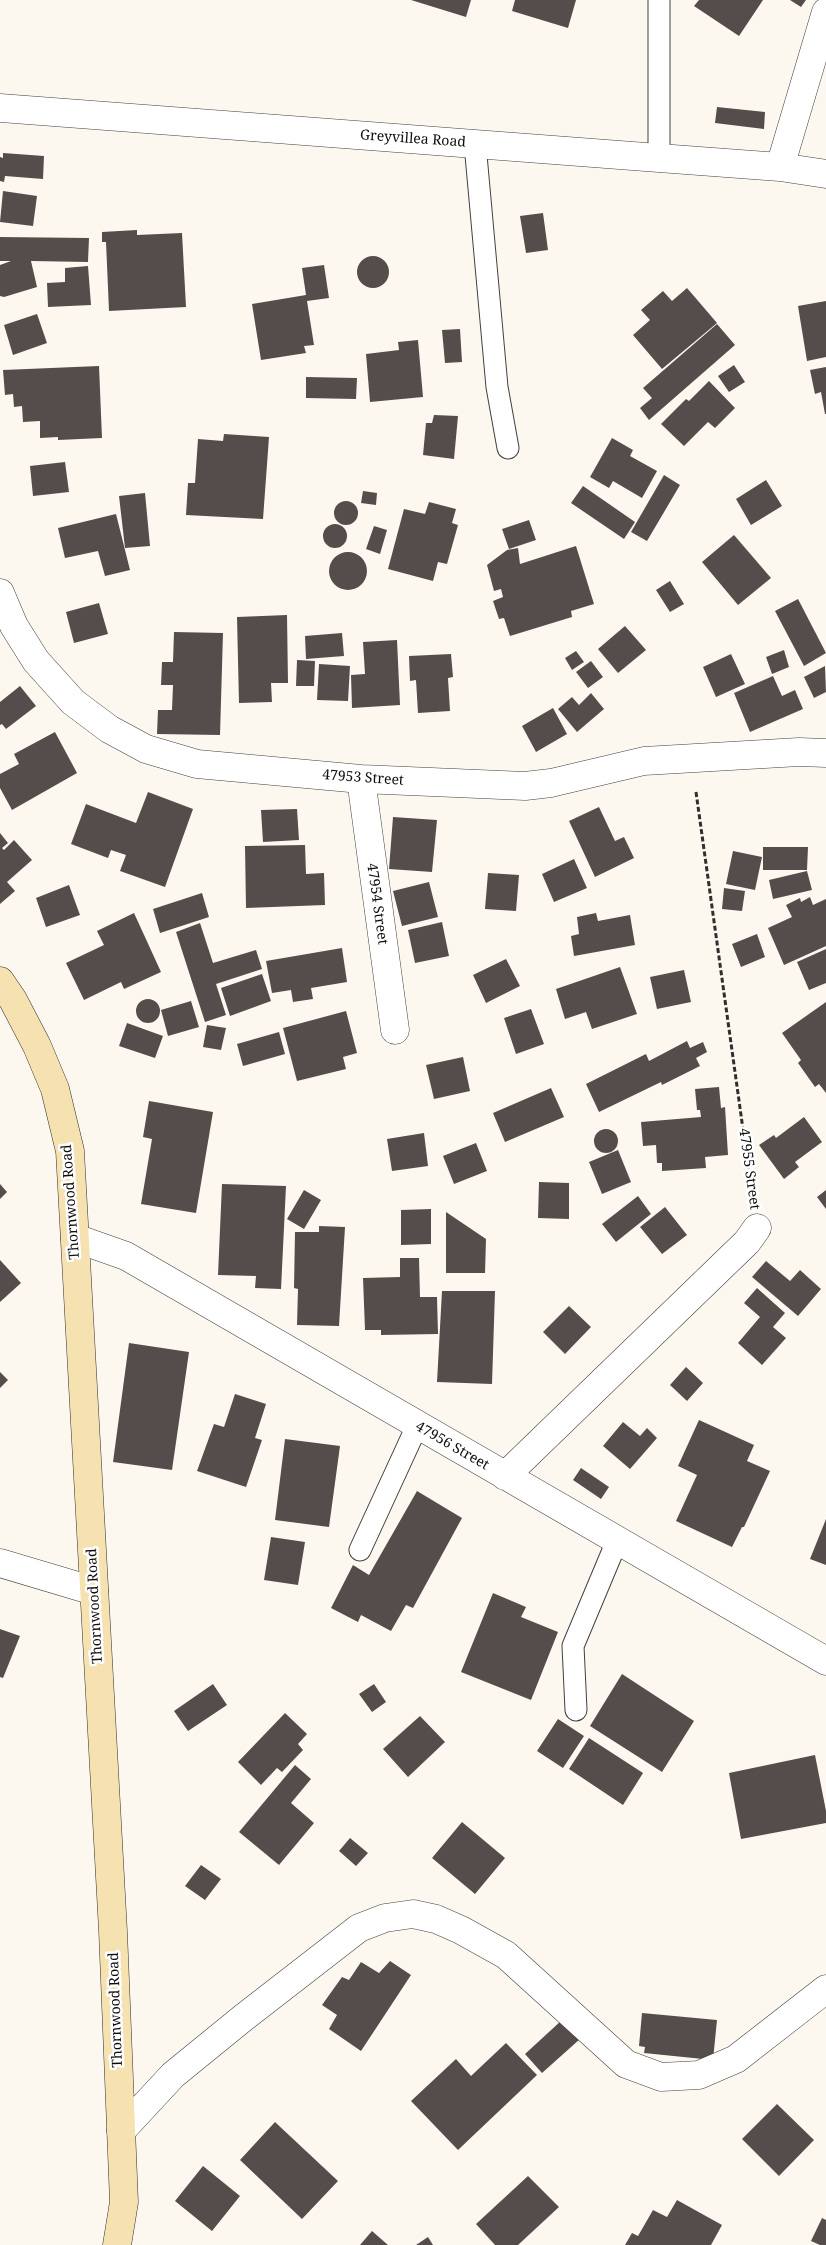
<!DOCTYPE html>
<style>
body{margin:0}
canvas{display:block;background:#fdf8ef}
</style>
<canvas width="826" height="2245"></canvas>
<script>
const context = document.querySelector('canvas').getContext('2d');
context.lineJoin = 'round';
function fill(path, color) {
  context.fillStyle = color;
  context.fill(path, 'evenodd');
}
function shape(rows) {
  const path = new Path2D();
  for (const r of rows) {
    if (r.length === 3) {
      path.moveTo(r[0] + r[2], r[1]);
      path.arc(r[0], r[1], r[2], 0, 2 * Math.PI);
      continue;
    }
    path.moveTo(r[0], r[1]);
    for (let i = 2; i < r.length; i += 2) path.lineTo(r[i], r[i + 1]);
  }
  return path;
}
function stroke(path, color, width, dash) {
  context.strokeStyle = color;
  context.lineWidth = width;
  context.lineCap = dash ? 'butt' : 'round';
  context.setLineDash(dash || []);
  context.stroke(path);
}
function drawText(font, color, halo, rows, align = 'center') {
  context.font = font + ' "Noto Serif",serif';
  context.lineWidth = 5;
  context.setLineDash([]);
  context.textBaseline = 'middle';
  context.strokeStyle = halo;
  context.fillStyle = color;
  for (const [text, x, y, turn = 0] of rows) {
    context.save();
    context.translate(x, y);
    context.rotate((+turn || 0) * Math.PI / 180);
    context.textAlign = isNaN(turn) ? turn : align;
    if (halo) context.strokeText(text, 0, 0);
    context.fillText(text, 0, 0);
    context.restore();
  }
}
const building = shape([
 [411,0,471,0,466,17],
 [515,0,576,0,568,28,512,11],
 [699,0,763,0,739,36,694,6],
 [790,0,806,0,801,7],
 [717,107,765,112,764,129,715,123],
 [3,153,44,156,43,179,5,176,4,182,0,181,0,157,3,158],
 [3,191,37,196,33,226,0,222],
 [543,213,548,250,526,253,520,216],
 [137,230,137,235,182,233,186,307,109,311,106,242,102,242,102,232],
 [0,237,89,238,88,262,31,261,37,287,4,297,0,296,0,265,11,261,0,261],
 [373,272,16],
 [324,265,329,298,307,301,314,345,304,346,306,353,261,360,252,304,306,295,302,268],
 [88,266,91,305,48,307,47,283,65,282,65,268],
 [687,288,717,323,662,369,633,335,650,320,641,310,663,291,672,301],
 [826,301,826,357,807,361,798,306],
 [37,314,47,343,13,355,4,325],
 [717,324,735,345,649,420,640,408,652,398,643,388],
 [460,329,462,362,445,363,442,330],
 [418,340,423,397,370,402,366,354,399,350,398,342],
 [734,365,745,382,729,392,718,376],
 [99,366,102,438,58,440,58,437,40,438,40,421,23,422,22,406,14,407,13,394,5,395,3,370],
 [826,367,826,414,825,414,821,392,815,394,810,370],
 [306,377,357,378,356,399,306,398],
 [709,381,735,408,715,428,708,422,684,446,661,424,686,399,689,401],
 [434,415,458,416,454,459,423,455,426,423,432,423],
 [224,434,269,437,263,519,186,515,188,483,195,483,198,439,223,441],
 [612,438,633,450,630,456,657,471,642,498,613,481,609,488,590,477],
 [65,462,69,492,33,496,30,466],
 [664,475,680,485,647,541,631,532],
 [766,480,782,506,751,525,736,499],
 [583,486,635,522,624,539,571,503],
 [363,491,377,493,376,505,361,503],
 [145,493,150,546,125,548,119,496],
 [346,513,12],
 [429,502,456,509,452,523,458,525,447,564,438,562,433,581,388,569,404,509,425,514],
 [116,514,130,570,105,576,98,551,65,558,58,528],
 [529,520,536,540,509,549,502,529],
 [335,536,12],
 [374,526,387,530,380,554,366,549],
 [734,535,771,578,738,605,702,562],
 [576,546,594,604,571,611,572,617,510,636,504,618,499,619,493,601,503,597,501,589,494,591,487,565,507,550,518,548,520,564],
 [348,571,19],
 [670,581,684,604,670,612,656,590],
 [798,599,826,653,804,666,775,611],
 [99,603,108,634,74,643,66,612],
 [287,615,288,683,271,683,272,702,239,703,237,617],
 [625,626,646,650,618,673,598,649],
 [174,632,223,633,220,735,157,734,158,710,172,710,173,685,161,685,162,662,173,662],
 [342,633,344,656,306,659,305,636],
 [397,640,400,705,352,708,351,675,365,674,363,642],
 [784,650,789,667,772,674,766,657],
 [576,651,584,662,572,670,565,658],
 [451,654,453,677,448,678,450,711,418,713,416,680,410,681,409,656],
 [731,654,745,684,716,697,703,667],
 [297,660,315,661,314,686,296,686],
 [591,661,603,677,588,688,576,672],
 [319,664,350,666,348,701,317,700],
 [825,666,826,692,814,698,804,677],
 [773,676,782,696,795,690,803,709,750,732,734,693],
 [20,686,36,706,6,729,2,724,0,725,0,702],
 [591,693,604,709,577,732,558,709,572,697,579,705],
 [553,708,567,734,536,752,522,726],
 [55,732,77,773,12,810,0,788,0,774,19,764,14,754],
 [148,792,193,809,165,887,120,871,126,855,111,850,108,858,71,844,86,804,136,823],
 [599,807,615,841,624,837,634,858,595,877,569,821],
 [297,809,299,840,263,842,261,810],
 [393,817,437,820,432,872,389,869],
 [0,833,8,843,2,848,4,850,14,840,32,860,7,882,15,891,0,904],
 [305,845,306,874,324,873,325,905,246,908,245,846],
 [763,847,808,847,807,870,763,870],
 [733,851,762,857,755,890,726,884],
 [574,859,587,888,554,902,542,874],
 [807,871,812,890,773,899,769,880],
 [488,873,519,875,516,911,485,909],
 [429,882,438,917,402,926,393,891],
 [69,885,80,915,46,927,36,898],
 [724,888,745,891,742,911,722,909],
 [202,893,209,917,160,933,153,909],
 [810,897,813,905,826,899,826,946,784,965,768,928,792,917,786,905,800,898,801,902],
 [134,913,161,972,124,989,121,982,84,1000,66,963,104,945,97,931],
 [596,913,598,921,630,915,635,945,574,956,571,936,579,934,577,917],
 [442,922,449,956,415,963,408,930],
 [200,923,213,963,256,950,262,969,216,984,226,1015,205,1022,176,932],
 [757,934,765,957,741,967,732,944],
 [342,948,347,982,311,988,313,999,293,1002,291,990,272,993,266,961],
 [826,949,826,983,809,990,797,962],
 [506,959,520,986,486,1003,473,975],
 [620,967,637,1014,592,1029,586,1012,565,1019,556,989],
 [684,970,691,1002,657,1009,650,977],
 [262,974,271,1001,230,1016,221,988],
 [148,1011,12],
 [191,1001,199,1027,168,1036,161,1010],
 [826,1002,826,1093,819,1084,815,1087,798,1063,801,1060,782,1033],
 [531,1009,544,1044,516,1054,504,1018],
 [346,1011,357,1053,343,1057,346,1069,297,1081,283,1028],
 [127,1023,163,1036,155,1058,119,1046],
 [207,1025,226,1028,221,1050,203,1047],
 [279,1032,285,1054,243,1066,237,1044],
 [687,1041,690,1048,703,1042,707,1052,696,1058,700,1066,662,1085,661,1082,599,1112,586,1084,646,1054,649,1061],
 [463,1057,470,1091,434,1099,426,1065],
 [719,1087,721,1108,725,1107,728,1155,705,1157,706,1168,662,1171,662,1163,657,1163,656,1145,643,1146,641,1122,701,1117,700,1110,697,1110,695,1089],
 [551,1088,564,1117,505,1142,493,1113],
 [149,1101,213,1112,196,1213,141,1204,152,1139,143,1137],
 [804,1117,822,1142,795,1162,799,1167,784,1179,759,1145,774,1135,776,1138],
 [606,1141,12],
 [424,1133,428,1166,392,1171,387,1139],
 [476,1143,487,1171,454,1184,443,1156],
 [618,1150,631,1182,602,1194,589,1162],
 [539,1182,569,1183,569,1219,538,1218],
 [0,1184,7,1192,0,1199],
 [222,1184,286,1186,281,1289,255,1288,256,1276,218,1275],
 [304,1190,321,1200,304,1229,287,1219],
 [826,1190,826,1209,817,1197],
 [638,1196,651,1214,616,1242,602,1224],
 [665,1207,687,1235,662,1254,640,1227],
 [431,1209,431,1244,401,1245,401,1210],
 [446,1212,486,1239,485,1273,446,1273],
 [319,1226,345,1227,339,1326,297,1325,298,1289,294,1288,295,1232,319,1232],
 [400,1258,419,1258,420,1297,437,1297,438,1334,381,1335,381,1330,365,1330,363,1278,400,1277],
 [0,1260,21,1283,0,1302],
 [766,1261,790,1281,800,1270,821,1289,798,1316,752,1277],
 [757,1288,785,1313,773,1327,786,1338,762,1365,738,1343,760,1317,744,1303],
 [442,1291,495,1291,492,1384,437,1382],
 [569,1306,591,1327,565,1354,543,1332],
 [129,1343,189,1352,172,1470,113,1462],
 [686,1367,703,1383,687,1401,670,1385],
 [0,1372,8,1380,0,1388],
 [235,1394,266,1404,255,1438,262,1440,246,1487,197,1471,214,1424,224,1427],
 [699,1420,754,1445,747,1461,770,1471,744,1527,742,1527,732,1547,676,1521,697,1475,678,1466],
 [623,1422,640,1436,647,1428,657,1438,630,1469,603,1446],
 [285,1439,340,1446,329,1527,275,1520],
 [581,1468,609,1487,601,1499,573,1480],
 [417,1491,462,1518,413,1608,406,1605,391,1631,361,1615,358,1622,331,1608,353,1565,369,1575],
 [826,1519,826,1565,810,1559],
 [271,1537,305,1542,298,1585,264,1580],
 [493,1593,526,1607,521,1617,558,1632,531,1700,461,1672],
 [0,1629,20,1636,3,1678,0,1677],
 [622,1674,694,1721,662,1772,590,1726],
 [213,1684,227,1705,188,1731,174,1711],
 [374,1684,386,1702,372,1712,359,1694],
 [285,1713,307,1734,298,1744,303,1750,282,1772,277,1768,261,1785,238,1762],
 [420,1716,445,1742,408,1777,383,1749],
 [558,1719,584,1736,563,1768,537,1751],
 [589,1738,643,1773,623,1805,569,1769],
 [815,1755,826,1811,826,1823,741,1839,729,1773],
 [295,1765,311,1779,291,1803,314,1823,279,1865,239,1832],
 [462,1822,505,1858,475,1894,432,1858],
 [350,1838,368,1853,356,1866,339,1851],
 [201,1865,221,1879,205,1900,185,1886],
 [390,1961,411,1975,361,2051,329,2029,337,2015,322,2005,342,1977,349,1980,361,1962,379,1973],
 [642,2013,717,2020,713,2060,644,2053,645,2047,639,2046],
 [562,2020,580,2039,542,2073,525,2054],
 [506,2043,537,2075,458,2150,411,2101,456,2059,471,2076],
 [777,2104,814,2140,779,2176,742,2139],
 [275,2122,338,2181,302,2219,240,2160],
 [203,2166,240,2196,212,2231,175,2201],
 [528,2176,559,2207,518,2245,495,2245,476,2224],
 [677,2200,722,2225,711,2245,625,2245,632,2233,638,2236,653,2210,667,2217],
 [822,2218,826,2220,826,2245,820,2245,811,2241],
 [372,2231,388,2245,360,2245],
 [428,2237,433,2245,416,2245]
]);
const path = shape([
 [696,792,752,1194]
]);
const lane = shape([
 [475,144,497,387,508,448],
 [659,158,659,0],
 [360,1550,417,1426],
 [576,1710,573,1646,617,1541]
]);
const street = shape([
 [0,108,659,158,780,167,826,174],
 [780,167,826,12],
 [0,593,14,626,36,661,73,702,109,729,146,749,197,764,361,779,525,786,551,783,644,761,799,752,826,753],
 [361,779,395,1030],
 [75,1238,126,1256,826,1661],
 [505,1476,747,1242,757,1228],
 [0,1563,94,1591],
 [121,2131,173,2075,243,2018,359,1928,385,1918,413,1914,436,1919,461,1930,506,1955,626,2064,661,2077,699,2075,736,2059,826,1989]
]);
const secondary = shape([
 [0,981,13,1000,37,1046,55,1089,70,1151,113,1931,124,2202,117,2245]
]);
const streetNames = [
 ["Greyvillea Road",413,139,4],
 ["47953 Street",363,778,4],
 ["47954 Street",377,904,82],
 ["47955 Street",749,1169,82],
 ["Thornwood Road",71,1202,-94],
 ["47956 Street",452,1446,30],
 ["Thornwood Road",95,1606,-93],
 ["Thornwood Road",116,2010,-92]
];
fill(building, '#554d4b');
stroke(lane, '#404040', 23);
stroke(street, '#404040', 29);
stroke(secondary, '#2f2f2f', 29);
stroke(path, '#2f2f2f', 3, [5, 2.5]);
stroke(lane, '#fff', 21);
stroke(street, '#fff', 28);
stroke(secondary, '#f6e2b1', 28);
drawText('14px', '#0d0d0d', '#fff', streetNames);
</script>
